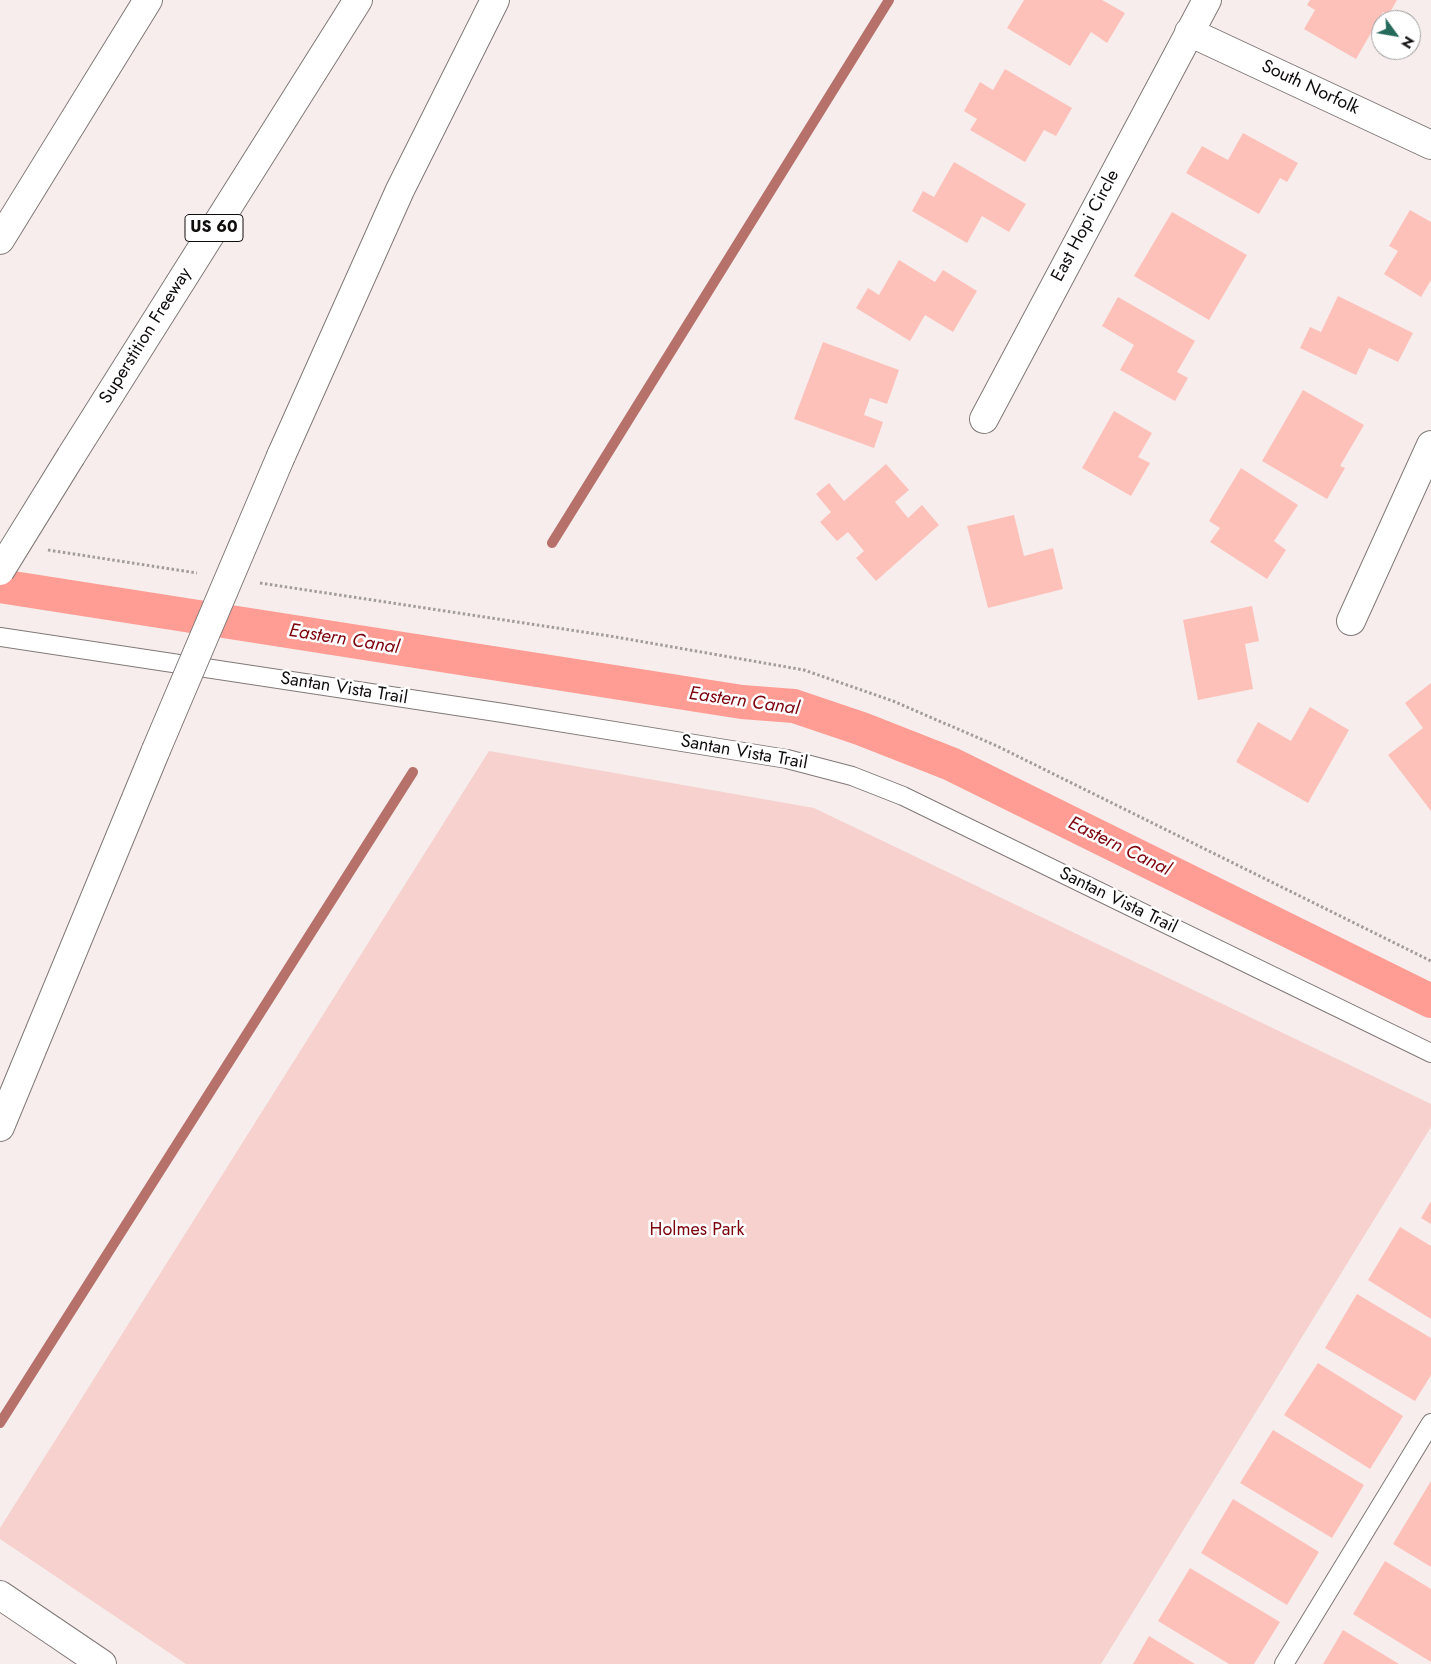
<!DOCTYPE html>
<style>
body{margin:0}
#map{position:relative;width:1431px;height:1664px;overflow:hidden;background:#f6edec;font-family:Jost,sans-serif}
canvas{display:block}
.north{position:absolute;left:1371px;top:10px;width:50px;height:50px;box-sizing:border-box;background:#fff;border:1px solid #9f9e9e;border-radius:50%;rotate:122deg;font-size:14px;font-weight:700;line-height:20px;text-align:center;color:#100d0d}
.north::after{content:'';display:block;margin:auto;width:18px;height:22px;background:#25695a;clip-path:polygon(50% 0,100% 100%,50% 72%,0 100%)}
</style>
<div id="map">
<canvas width="1431" height="1664"></canvas>
<div class="north">N</div>
</div>
<script>
const context = document.querySelector('canvas').getContext('2d');
context.lineJoin = 'round';
function fill(path, color) {
  context.fillStyle = color;
  context.fill(path, 'evenodd');
}
function shape(rows) {
  const path = new Path2D();
  for (const r of rows) {
    path.moveTo(r[0], r[1]);
    for (let i = 2; i < r.length; i += 2) path.lineTo(r[i], r[i + 1]);
  }
  return path;
}
function stroke(path, color, width, dash) {
  context.strokeStyle = color;
  context.lineWidth = width;
  context.lineCap = dash ? 'butt' : 'round';
  context.setLineDash(dash || []);
  context.stroke(path);
}
function drawText(font, color, halo, rows, align = 'center') {
  context.font = font + ' Jost,sans-serif';
  context.lineWidth = 5;
  context.setLineDash([]);
  context.textBaseline = 'middle';
  context.strokeStyle = halo;
  context.fillStyle = color;
  for (const [text, x, y, turn = 0] of rows) {
    context.save();
    context.translate(x, y);
    context.rotate((+turn || 0) * Math.PI / 180);
    context.textAlign = isNaN(turn) ? turn : align;
    if (halo) context.strokeText(text, 0, 0);
    context.fillText(text, 0, 0);
    context.restore();
  }
}
const green = shape([
 [489,751,814,808,1431,1104,1431,1127,1101,1664,186,1664,0,1539,0,1528]
]);
const stream = shape([
 [552,543,889,0],
 [0,1423,413,772]
]);
const canal = shape([
 [0,586,742,702,794,706,862,729,951,764,1431,1001]
]);
const building = shape([
 [1024,0,1102,0,1125,13,1107,43,1091,32,1070,66,1007,28],
 [1310,0,1397,0,1388,16,1383,12,1356,59,1304,29,1315,10,1307,5],
 [1005,69,1072,108,1056,136,1044,130,1025,162,970,130,977,119,964,111,980,82,993,90],
 [1243,133,1298,163,1287,182,1280,178,1259,214,1186,173,1202,146,1228,160],
 [954,162,1026,204,1009,232,982,216,967,243,912,211,923,191,934,197],
 [1410,210,1431,222,1431,280,1421,297,1384,274,1398,251,1389,246],
 [1172,212,1247,255,1209,320,1134,276],
 [899,260,935,282,943,270,977,291,953,332,925,315,910,341,856,308,868,288,879,295],
 [1338,296,1413,333,1398,362,1369,348,1356,375,1300,348,1310,327,1321,332],
 [1118,297,1195,341,1177,372,1188,378,1175,401,1120,370,1134,345,1102,326],
 [823,342,899,370,887,404,870,398,864,415,883,422,874,448,794,419],
 [1303,390,1364,425,1340,466,1345,468,1327,499,1262,461],
 [1114,411,1152,433,1138,457,1150,463,1131,496,1082,468],
 [886,464,909,490,895,502,908,518,922,505,939,525,876,581,856,558,864,551,848,532,837,541,820,522,831,512,816,494,829,483,844,501],
 [1241,468,1298,505,1274,541,1286,550,1267,579,1210,542,1220,528,1209,521],
 [1014,515,1024,556,1053,548,1063,589,988,608,967,526],
 [1252,606,1259,641,1245,644,1253,689,1198,700,1183,620],
 [1431,683,1431,811,1388,755,1423,728,1405,703],
 [1310,707,1349,730,1308,803,1236,762,1258,722,1291,741],
 [1431,1201,1431,1224,1421,1218],
 [1400,1227,1431,1246,1431,1319,1368,1280],
 [1357,1294,1431,1338,1431,1375,1415,1401,1325,1348],
 [1318,1363,1403,1416,1370,1469,1284,1415],
 [1273,1430,1364,1485,1332,1538,1240,1483],
 [1431,1481,1431,1567,1393,1544],
 [1233,1499,1319,1552,1287,1605,1201,1553],
 [1385,1561,1431,1589,1431,1662,1353,1614],
 [1190,1568,1280,1622,1254,1664,1229,1664,1158,1621],
 [1343,1630,1399,1664,1323,1664],
 [1149,1636,1195,1664,1133,1664]
]);
const path = shape([
 [48,550,197,573],
 [260,583,610,636,804,670,893,701,997,746,1431,961]
]);
const service = shape([
 [0,637,503,713,787,759,852,776,903,796,1431,1053],
 [1284,1664,1431,1423]
]);
const minor = shape([
 [1189,32,1431,145],
 [984,419,1207,0],
 [1351,621,1431,445]
]);
const secondary = shape([
 [0,1595,102,1664]
]);
const motorway = shape([
 [0,240,148,0],
 [71,456,358,0],
 [281,456,400,190,495,0],
 [0,1127,156,750]
]);
const motorwayBridge = shape([
 [0,571,71,456],
 [156,750,281,456]
]);
const shields = [
 [214,228,58]
];
const shieldNames = [
 ["US 60",214,228]
];
const streetNames = [
 ["South Norfolk",1310,88,25],
 ["East Hopi Circle",1086,226,-62],
 ["Superstition Freeway",146,336,-58],
 ["Santan Vista Trail",344,689,9],
 ["Santan Vista Trail",744,753,10],
 ["Santan Vista Trail",1118,901,26]
];
const parkNames = [
 ["Holmes Park",697,1231]
];
const waterNames = [
 ["Eastern Canal",344,640,9],
 ["Eastern Canal",744,702,8],
 ["Eastern Canal",1119,847,26]
];
fill(green, '#f6d1cd');
stroke(stream, '#b7716b', 10);
stroke(canal, '#ff9c93', 34);
fill(building, '#fec1ba');
stroke(service, '#807978', 20);
stroke(minor, '#807978', 30);
stroke(secondary, '#807978', 30);
stroke(motorway, '#807978', 30);
stroke(path, '#a39c9c', 3, [2.5, 2.5]);
stroke(service, '#fff', 18);
stroke(minor, '#fff', 28);
stroke(secondary, '#fff', 28);
stroke(motorway, '#fff', 28);
stroke(motorwayBridge, '#807978', 30, []);
stroke(motorwayBridge, '#fff', 28);
for (const [x, y, w] of shields) {
  const box = new Path2D();
  box.roundRect(x - w / 2, y - 13.5, w, 27, 4);
  context.fillStyle = '#fff';
  context.fill(box);
  stroke(box, '#100d0d', 1);
}
drawText('bold 16px', '#100d0d', null, shieldNames);
drawText('18px', '#100d0d', '#fff', streetNames);
drawText('18px', '#7a000a', '#fff', parkNames);
drawText('italic 19px', '#7d030d', '#fff', waterNames);
</script>
